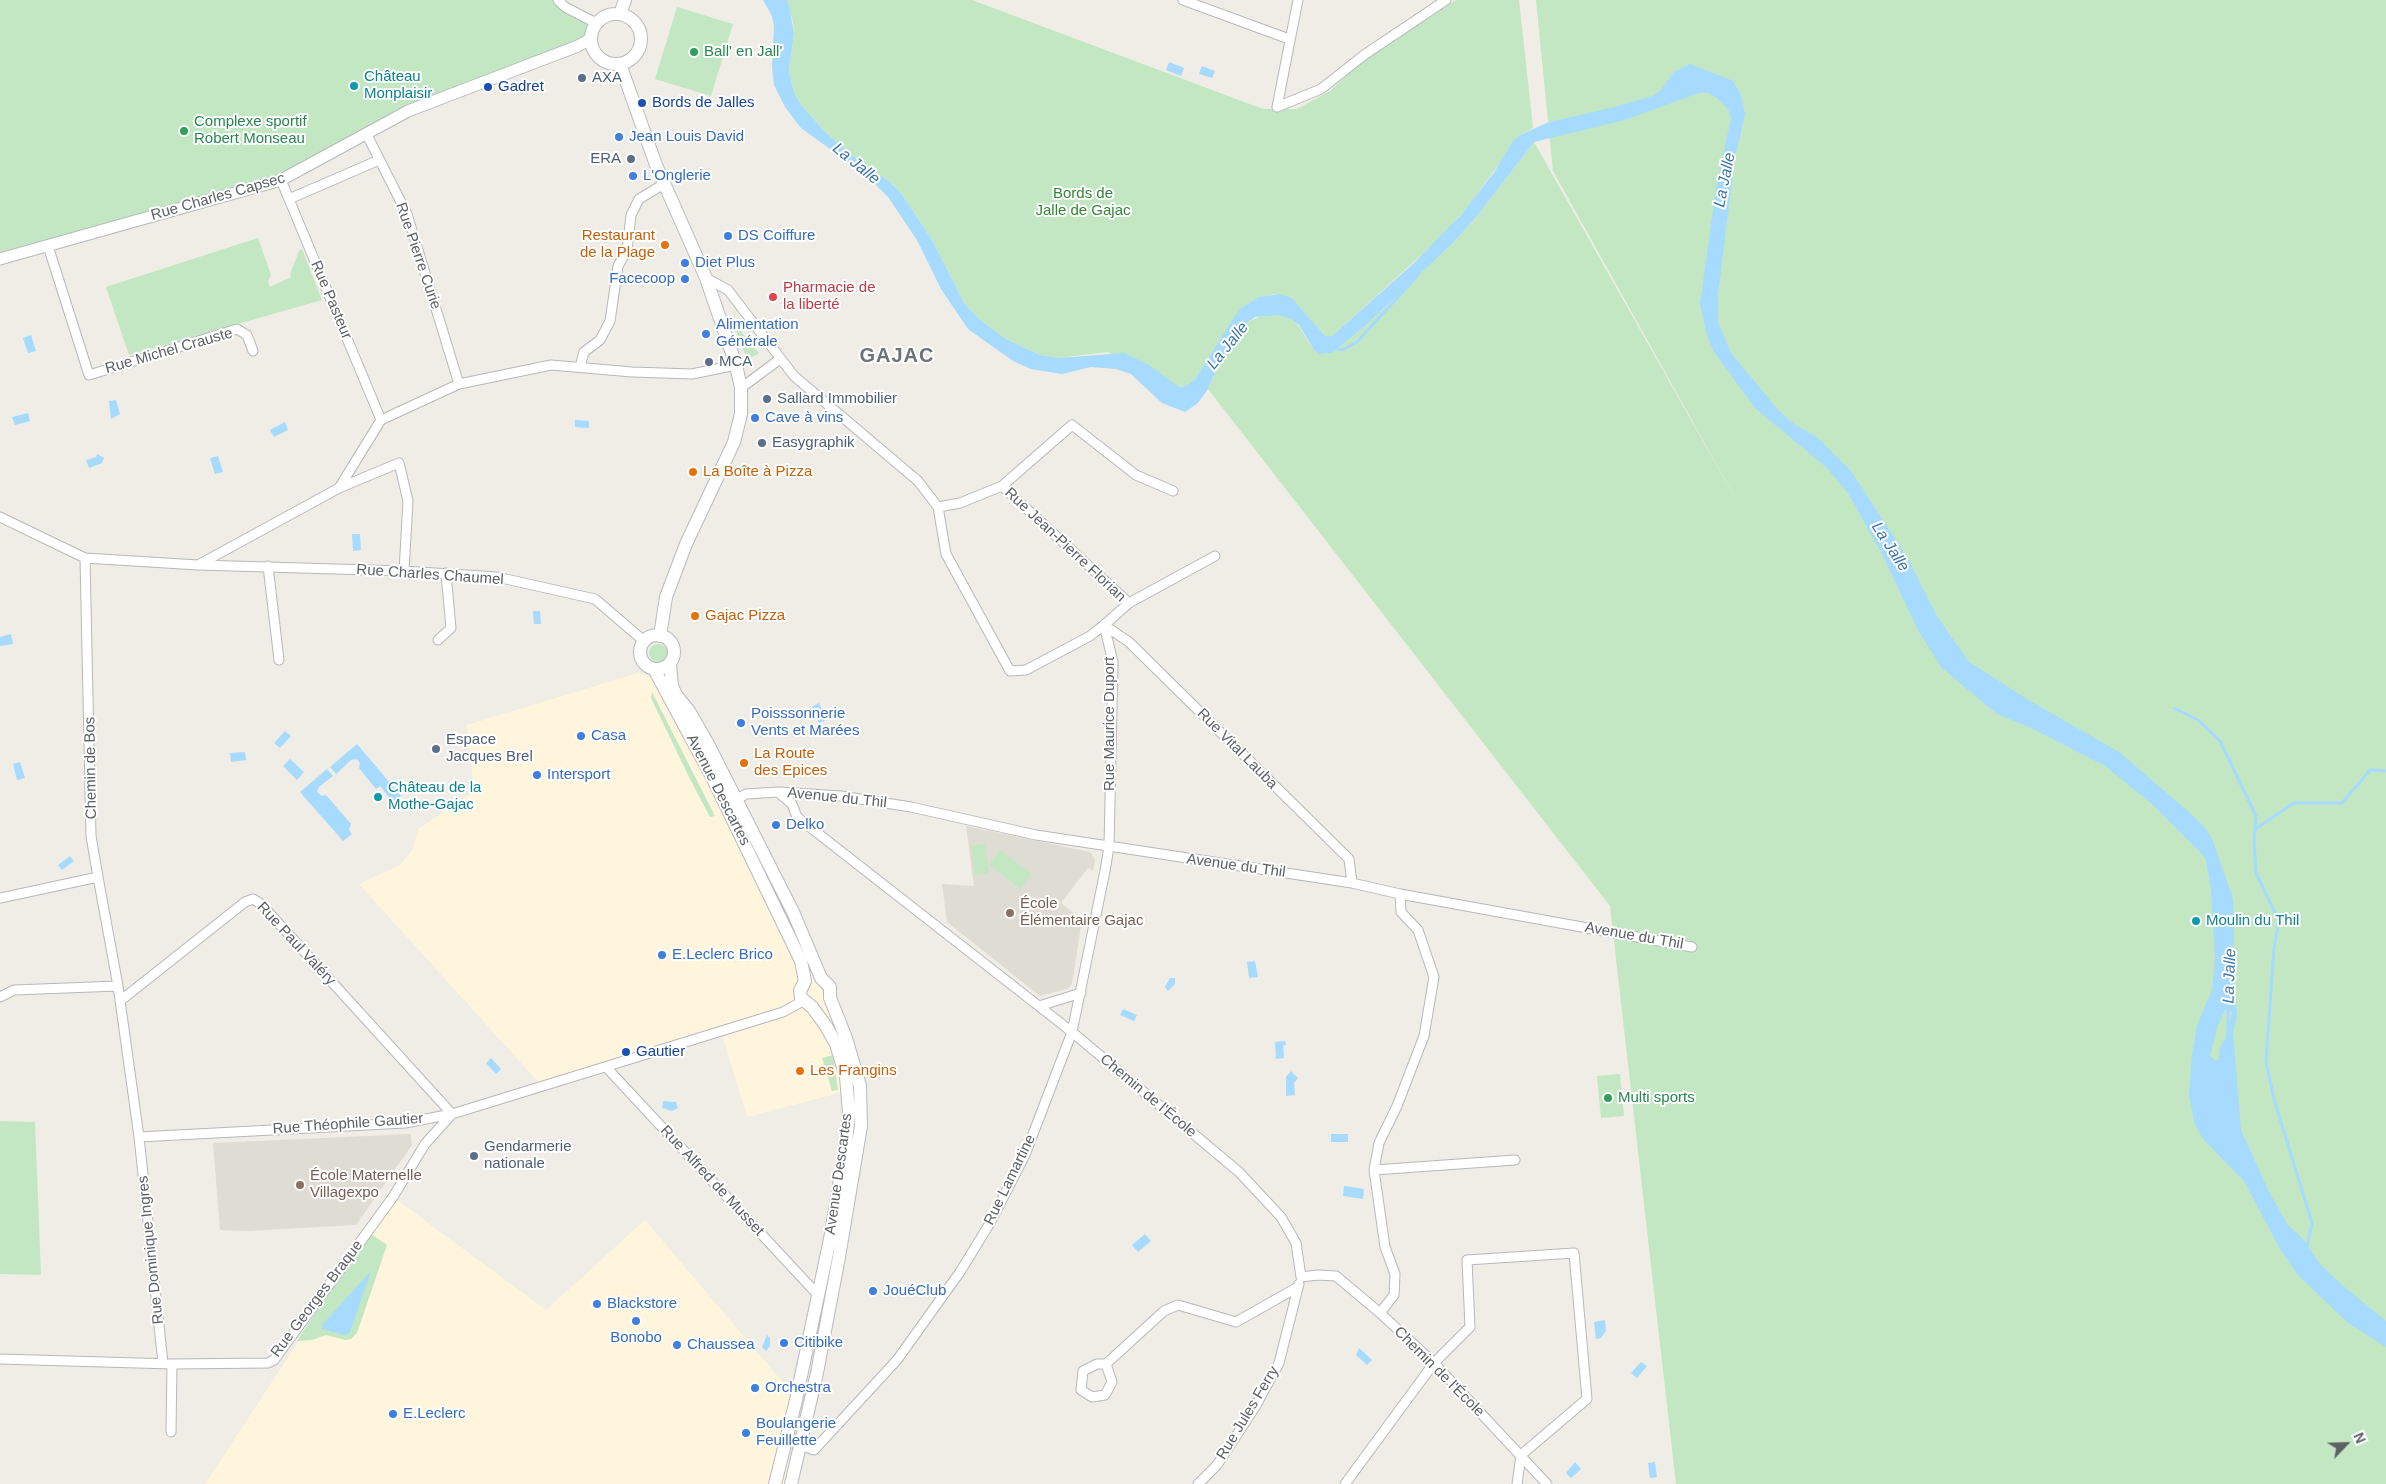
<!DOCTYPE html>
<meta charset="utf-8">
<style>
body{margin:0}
#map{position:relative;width:2386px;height:1484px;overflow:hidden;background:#efede5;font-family:Arial,sans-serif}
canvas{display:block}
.north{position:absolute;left:2321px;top:1419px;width:50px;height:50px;-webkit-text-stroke:4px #fff;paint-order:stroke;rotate:66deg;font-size:14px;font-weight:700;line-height:20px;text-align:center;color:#5d6166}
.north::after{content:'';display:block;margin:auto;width:18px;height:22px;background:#5d6166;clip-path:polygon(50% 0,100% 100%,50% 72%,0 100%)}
</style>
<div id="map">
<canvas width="2386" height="1484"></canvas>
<div class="north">N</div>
</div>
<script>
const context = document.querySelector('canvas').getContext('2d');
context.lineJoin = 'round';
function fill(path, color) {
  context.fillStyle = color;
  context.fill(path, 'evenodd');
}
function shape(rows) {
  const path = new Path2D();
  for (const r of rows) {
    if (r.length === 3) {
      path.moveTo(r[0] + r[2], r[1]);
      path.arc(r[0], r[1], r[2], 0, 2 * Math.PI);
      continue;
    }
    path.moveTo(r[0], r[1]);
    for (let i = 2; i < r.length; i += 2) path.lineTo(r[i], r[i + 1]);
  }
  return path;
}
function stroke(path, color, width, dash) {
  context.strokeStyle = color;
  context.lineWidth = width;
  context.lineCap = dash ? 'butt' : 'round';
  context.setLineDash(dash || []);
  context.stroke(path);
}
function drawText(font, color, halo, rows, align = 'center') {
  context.font = font + ' Arial,sans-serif';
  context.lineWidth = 4;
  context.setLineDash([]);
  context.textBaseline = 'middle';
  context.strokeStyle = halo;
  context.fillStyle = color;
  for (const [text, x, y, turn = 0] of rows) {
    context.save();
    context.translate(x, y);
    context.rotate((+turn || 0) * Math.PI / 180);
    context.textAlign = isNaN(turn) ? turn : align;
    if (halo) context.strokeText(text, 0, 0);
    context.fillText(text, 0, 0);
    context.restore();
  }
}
const commercial = shape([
 [638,673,653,678,744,829,798,936,835,1021,854,1086,839,1093,747,1117,721,1031,541,1085,359,884,400,865,413,849,418,829,474,792,467,725],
 [393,1197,546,1310,645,1220,792,1393,787,1484,205,1484]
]);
const education = shape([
 [966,826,1090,852,1095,859,1093,871,1088,868,1061,903,1082,919,1072,984,1067,989,1040,996,947,922,942,884,974,886],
 [411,1134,412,1145,356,1225,246,1231,220,1230,213,1143]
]);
const green = shape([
 [0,0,558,0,596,23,590,39,408,111,292,176,0,259],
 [787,0,972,0,1263,109,1297,109,1330,91,1364,59,1456,0,1519,0,1533,128,1520,135,1467,208,1439,239,1332,336,1325,336,1292,298,1273,294,1241,308,1196,378,1186,386,1179,387,1108,352,1059,358,1040,355,1006,339,979,319,964,303,932,240,903,196,890,182,858,160,827,134,802,106,794,93,789,71,794,33,793,22],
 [1536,0,2386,0,2386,1484,1676,1484,1610,906,1208,389,1221,359,1248,322,1263,315,1277,315,1291,319,1298,325,1311,346,1320,354,1332,353,1365,326,1453,243,1477,216,1534,142,1747,519,1553,171],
 [677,7,733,24,711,96,655,79],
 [258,238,271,275,268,281,270,287,291,277,290,274,299,251,302,249,322,300,129,355,106,287],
 [733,322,759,353,747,360],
 [658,653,9],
 [652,692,715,816,710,817,690,779,651,698],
 [985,844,989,873,975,875,971,846],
 [1000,850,1031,874,1020,889,989,864],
 [833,1055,838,1090,832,1091,822,1058],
 [1620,1074,1624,1116,1601,1118,1597,1076],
 [0,1121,35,1122,41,1275,0,1274],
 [368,1232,387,1245,357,1333,351,1339,345,1340,326,1335,312,1340,297,1341]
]);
const water = shape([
 [763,0,787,0,789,5,794,33,789,71,794,93,802,106,827,134,858,160,890,182,903,196,932,240,964,303,979,319,1006,339,1040,355,1059,358,1124,353,1149,365,1179,387,1186,386,1196,378,1235,316,1241,308,1259,297,1280,294,1292,298,1325,336,1332,336,1414,263,1461,215,1495,171,1513,141,1520,135,1549,122,1615,107,1652,96,1660,91,1674,72,1690,64,1733,81,1741,95,1745,114,1735,158,1718,295,1718,322,1731,353,1778,410,1794,424,1818,438,1851,471,1907,557,1937,616,1968,661,2030,701,2119,752,2190,813,2206,829,2213,841,2233,899,2234,921,2233,968,2237,1015,2233,1033,2241,1130,2269,1192,2288,1225,2302,1238,2321,1265,2342,1285,2386,1321,2386,1347,2348,1323,2297,1274,2280,1249,2244,1181,2203,1139,2195,1125,2189,1096,2192,1055,2197,1025,2212,990,2215,958,2211,890,2206,860,2203,855,2152,804,2105,766,2031,728,1997,714,1941,667,1919,632,1883,556,1848,493,1826,467,1755,408,1714,352,1707,335,1700,304,1716,189,1731,118,1729,110,1716,97,1708,93,1699,93,1625,120,1534,142,1477,216,1453,243,1365,326,1332,353,1320,354,1314,350,1299,325,1291,319,1277,315,1255,317,1248,322,1221,359,1208,389,1198,403,1185,412,1162,403,1131,374,1116,369,1091,367,1062,374,1031,369,1013,361,968,329,941,289,917,240,888,197,866,175,801,128,785,107,774,85,772,67,774,26,772,16],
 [2225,1010,2232,1012,2228,1033,2220,1048,2219,1060,2216,1061,2210,1056,2217,1028],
 [1169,62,1184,68,1181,76,1166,70],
 [1202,66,1215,71,1212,78,1199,74],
 [31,335,36,351,28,353,23,338],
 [116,400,120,414,111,419,109,401],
 [28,413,30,421,15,425,12,417],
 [575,420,589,421,589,428,575,427],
 [285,422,288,430,274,437,270,430],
 [97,454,104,458,102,463,89,468,86,460,96,457],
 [218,456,223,472,215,474,210,458],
 [352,534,360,534,361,550,353,551],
 [533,611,540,611,541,624,534,624],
 [11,634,13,644,0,646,0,637],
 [819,703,826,720,819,723,812,707],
 [285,731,291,736,280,748,274,743],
 [357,744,401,796,393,802,380,786,376,789,359,768,360,763,357,759,351,760,336,774,330,767],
 [245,752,246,760,231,762,230,753],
 [290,759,304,772,297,780,283,766],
 [20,762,25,778,17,780,13,764],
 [327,769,333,776,319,787,317,792,322,796,326,795,351,824,349,830,352,834,343,841,300,792],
 [70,856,74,861,62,870,58,865],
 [1255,961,1258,977,1249,978,1247,962],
 [1170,978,1175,978,1175,984,1168,991,1165,987],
 [1123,1009,1137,1015,1134,1021,1120,1015],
 [1285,1041,1286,1045,1283,1045,1284,1058,1276,1059,1275,1042],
 [491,1058,501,1069,496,1074,486,1063],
 [1291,1071,1298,1078,1294,1083,1295,1095,1286,1096,1286,1077],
 [663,1101,676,1102,678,1108,672,1111,662,1108],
 [1331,1134,1348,1134,1348,1142,1331,1142],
 [1344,1186,1364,1189,1363,1199,1343,1196],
 [1145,1234,1151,1241,1138,1252,1132,1245],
 [371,1271,350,1332,345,1335,322,1329,322,1325],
 [1605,1320,1606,1331,1601,1338,1596,1339,1594,1322],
 [767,1335,770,1338,770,1346,766,1351,762,1347],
 [1359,1348,1372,1360,1367,1365,1356,1355],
 [1641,1362,1647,1366,1637,1378,1631,1373],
 [1575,1462,1581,1469,1571,1478,1566,1473],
 [1655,1462,1657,1477,1650,1478,1648,1463]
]);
const stream = shape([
 [1333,348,1342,350,1357,342,1418,275],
 [2174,708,2198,720,2220,741,2256,816,2254,842,2256,873,2279,921,2274,948,2266,1062,2274,1099,2312,1223,2306,1252],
 [2255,829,2294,803,2342,803,2370,770,2386,771],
 [2228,1007,2228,1036]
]);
const minor = shape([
 [558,0,565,7,596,23],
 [1183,0,1289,39],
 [1277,107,1321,89,1364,55,1446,0],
 [1277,107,1298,0],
 [366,133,407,214,459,384],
 [281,180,381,420],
 [289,199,379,160],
 [48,246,89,375,237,329,247,335,253,351],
 [706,278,728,290,794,376,918,481,938,507,946,554,1010,671,1026,670,1090,636,1104,625,1113,662,1109,847,1105,871,1072,1032,1025,1155,990,1223,960,1272,897,1360,814,1450,801,1445],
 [580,367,584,352,600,340,610,321,618,266,627,250,631,215,639,199,664,184],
 [741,388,780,359],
 [1002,486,1129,603,1104,625,1129,642,1349,859,1352,883],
 [339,488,399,463,408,501,404,571],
 [938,507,960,503,1002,486,1072,425,1136,475,1173,491],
 [0,517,85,558,198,565,339,488,381,420,459,384,551,365,632,372,692,374,736,365],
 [198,565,404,571,497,577,595,599,645,642],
 [268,566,279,660],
 [1129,603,1215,556],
 [438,640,451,628,446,573],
 [779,792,841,796,911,807,1036,835,1352,883,1400,894,1692,947],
 [732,802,746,794,778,792,792,804,797,817,1072,1032,1239,1172,1281,1217,1296,1243,1301,1277,1318,1275,1336,1276,1380,1313,1434,1363,1547,1484],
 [98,877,118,986,139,1137,405,1123,452,1114,783,1012,803,1001],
 [0,898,98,877,91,836,85,558],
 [0,997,14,990,118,986],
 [1039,1006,1081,993],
 [606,1067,818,1295],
 [139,1137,163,1363],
 [1374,1170,1515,1160],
 [1380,1313,1394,1295,1395,1274,1385,1247,1374,1170,1379,1143,1397,1106,1424,1036,1434,977,1418,930,1401,912,1400,894],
 [0,1359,172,1364,268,1363,274,1360,393,1197,425,1144,452,1114,261,904,253,899,245,902,120,1001],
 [1106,1364,1097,1364,1083,1371,1081,1390,1092,1397,1105,1395,1112,1382,1106,1364,1164,1311,1178,1305,1236,1322,1298,1287],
 [171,1432,172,1364],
 [1198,1484,1217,1465,1255,1407,1279,1363,1299,1284],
 [1345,1484,1434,1363,1470,1327,1467,1260,1574,1253,1587,1399,1521,1455],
 [1517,1484,1521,1455]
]);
const tertiary = shape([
 [0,259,281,180,408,111,578,46,590,39]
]);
const secondary = shape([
 [616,39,25],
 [620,14,625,0],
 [620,64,656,165,706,278,736,365,741,388,741,414,734,442,686,544,666,597,660,636],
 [657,652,17],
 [670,664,672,686,676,695,689,711,708,744,793,912,821,978,830,987,830,998,846,1038,860,1086,861,1126,839,1257,817,1373,791,1484],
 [654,669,713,779,801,961,805,981,800,991,801,998,812,1007,826,1026,836,1044,846,1077,849,1112,846,1144,830,1239,796,1400,775,1484]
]);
const markers = [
 [694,52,5,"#2e9e5b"],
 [582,78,5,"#5c6f8a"],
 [354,86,5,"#0f9aa8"],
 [488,87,5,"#1a4fb4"],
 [642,103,5,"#1a4fb4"],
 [184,131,5,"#2e9e5b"],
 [619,137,5,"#3f7fe0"],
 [631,159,5,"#5c6f8a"],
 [633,176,5,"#3f7fe0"],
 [728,236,5,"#3f7fe0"],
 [665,245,5,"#e8710a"],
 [685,263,5,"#3f7fe0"],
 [685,279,5,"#3f7fe0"],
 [773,297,5,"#e0444e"],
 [706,334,5,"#3f7fe0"],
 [709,362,5,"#5c6f8a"],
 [767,399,5,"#5c6f8a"],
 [755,418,5,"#3f7fe0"],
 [762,443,5,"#5c6f8a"],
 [693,472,5,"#e8710a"],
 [695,616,5,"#e8710a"],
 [741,723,5,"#3f7fe0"],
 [581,736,5,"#3f7fe0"],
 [436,749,5,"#5c6f8a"],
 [744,763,5,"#e8710a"],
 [537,775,5,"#3f7fe0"],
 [378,797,5,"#0f9aa8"],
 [776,825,5,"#3f7fe0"],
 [1010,913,5,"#8d6e63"],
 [2196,921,5,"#0f9aa8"],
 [662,955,5,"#3f7fe0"],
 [626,1052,5,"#1a4fb4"],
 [800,1071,5,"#e8710a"],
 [1608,1098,5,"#2e9e5b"],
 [474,1156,5,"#5c6f8a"],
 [300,1185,5,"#8d6e63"],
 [873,1291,5,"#3f7fe0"],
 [597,1304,5,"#3f7fe0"],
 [636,1321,5,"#3f7fe0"],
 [784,1343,5,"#3f7fe0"],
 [677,1345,5,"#3f7fe0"],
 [755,1388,5,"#3f7fe0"],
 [393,1414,5,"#3f7fe0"],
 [746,1433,5,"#3f7fe0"]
];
const leisureNames = [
 ["Ball' en Jall'",704,52],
 ["Complexe sportif",194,122],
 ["Robert Monseau",194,139],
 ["Multi sports",1618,1098]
];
const cultureNames = [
 ["Château",364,77],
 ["Monplaisir",364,94],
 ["Château de la",388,788],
 ["Mothe-Gajac",388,805],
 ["Moulin du Thil",2206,921]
];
const serviceNames = [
 ["AXA",592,78],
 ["ERA",621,159,"right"],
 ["MCA",719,362],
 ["Sallard Immobilier",777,399],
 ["Easygraphik",772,443],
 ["Espace",446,740],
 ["Jacques Brel",446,757],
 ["Gendarmerie",484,1147],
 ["nationale",484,1164]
];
const transitNames = [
 ["Gadret",498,87],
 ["Bords de Jalles",652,103],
 ["Gautier",636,1052]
];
const shopNames = [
 ["Jean Louis David",629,137],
 ["L'Onglerie",643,176],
 ["DS Coiffure",738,236],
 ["Diet Plus",695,263],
 ["Facecoop",675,279,"right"],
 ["Alimentation",716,325],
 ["Générale",716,342],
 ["Cave à vins",765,418],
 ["Poisssonnerie",751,714],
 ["Vents et Marées",751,731],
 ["Casa",591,736],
 ["Intersport",547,775],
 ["Delko",786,825],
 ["E.Leclerc Brico",672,955],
 ["JouéClub",883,1291],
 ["Blackstore",607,1304],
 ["Bonobo",636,1338,"center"],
 ["Citibike",794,1343],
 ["Chaussea",687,1345],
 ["Orchestra",765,1388],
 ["E.Leclerc",403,1414],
 ["Boulangerie",756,1424],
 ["Feuillette",756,1441]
];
const parkNames = [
 ["Bords de",1083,194],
 ["Jalle de Gajac",1083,211]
];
const streetNames = [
 ["Rue Charles Capsec",218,197,-16],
 ["Rue Pierre Curie",418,256,71],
 ["Rue Pasteur",331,300,67],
 ["Rue Michel Crauste",169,351,-16],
 ["Rue Jean-Pierre Florian",1065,545,43],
 ["Rue Charles Chaumel",430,575,4],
 ["Rue Maurice Duport",1110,724,-90],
 ["Rue Vital Lauba",1237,749,45],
 ["Chemin de Bos",91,768,-91],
 ["Avenue Descartes",718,790,63],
 ["Avenue du Thil",837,798,6],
 ["Avenue du Thil",1236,866,8],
 ["Avenue du Thil",1634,936,10],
 ["Rue Paul Valéry",296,944,47],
 ["Chemin de l'École",1148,1096,40],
 ["Rue Théophile Gautier",348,1124,-4],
 ["Avenue Descartes",839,1174,-82],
 ["Rue Lamartine",1010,1180,-64],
 ["Rue Alfred de Musset",712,1181,47],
 ["Rue Dominique Ingres",151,1250,-96],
 ["Rue Georges Braque",317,1299,-53],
 ["Chemin de l'École",1439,1372,45],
 ["Rue Jules Ferry",1248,1413,-59]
];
const foodNames = [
 ["Restaurant",655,236,"right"],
 ["de la Plage",655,253,"right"],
 ["La Boîte à Pizza",703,472],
 ["Gajac Pizza",705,616],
 ["La Route",754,754],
 ["des Epices",754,771],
 ["Les Frangins",810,1071]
];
const healthNames = [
 ["Pharmacie de",783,288],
 ["la liberté",783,305]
];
const educationNames = [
 ["École",1020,904],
 ["Élémentaire Gajac",1020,921],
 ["École Maternelle",310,1176],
 ["Villagexpo",310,1193]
];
const waterNames = [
 ["La Jalle",856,164,39],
 ["La Jalle",1725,180,-79],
 ["La Jalle",1228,346,-51],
 ["La Jalle",1890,547,57],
 ["La Jalle",2230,976,-88]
];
const districtNames = [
 ["GAJAC",897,356]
];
fill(commercial, '#fef5dc');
fill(education, '#dfdcd3');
fill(green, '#c3e7c2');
fill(water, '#a6daff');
stroke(stream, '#a6daff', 3);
stroke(minor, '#b6b8bc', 11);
stroke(tertiary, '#b6b8bc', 13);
stroke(secondary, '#b7babf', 14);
stroke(minor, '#fff', 9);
stroke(tertiary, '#fff', 11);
stroke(secondary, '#fff', 12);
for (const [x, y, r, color] of markers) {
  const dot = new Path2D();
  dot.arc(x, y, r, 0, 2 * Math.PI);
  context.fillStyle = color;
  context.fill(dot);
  stroke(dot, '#fff', 2);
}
drawText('15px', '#27864d', '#fff', leisureNames, 'left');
drawText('15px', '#0d838f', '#fff', cultureNames, 'left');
drawText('15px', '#4e5e75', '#fff', serviceNames, 'left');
drawText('15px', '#164399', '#fff', transitNames, 'left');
drawText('15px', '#366cbe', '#fff', shopNames, 'left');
drawText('15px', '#348636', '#fff', parkNames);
drawText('15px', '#5d6166', '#fff', streetNames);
drawText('15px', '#c56008', '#fff', foodNames, 'left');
drawText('15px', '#be3a42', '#fff', healthNames, 'left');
drawText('15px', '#785e54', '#fff', educationNames, 'left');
drawText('italic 16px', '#3e75aa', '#fff', waterNames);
context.letterSpacing = '1px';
drawText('bold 20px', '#6e7378', '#fff', districtNames);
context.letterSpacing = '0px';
</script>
